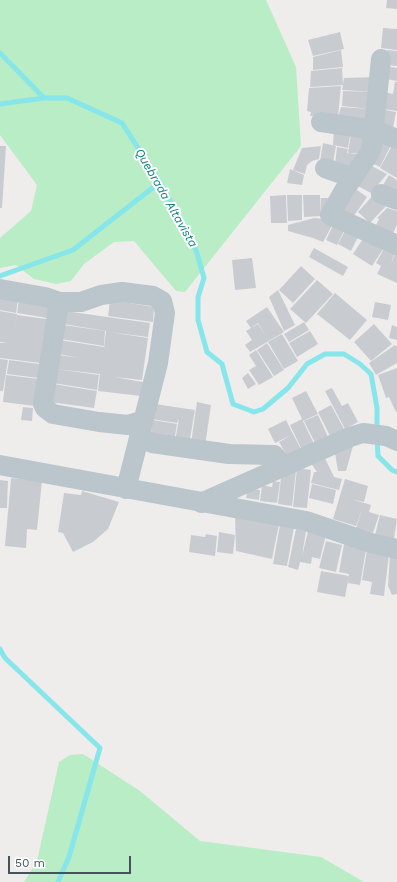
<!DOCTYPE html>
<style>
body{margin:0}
#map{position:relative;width:397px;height:882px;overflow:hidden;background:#efecec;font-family:"Work Sans",sans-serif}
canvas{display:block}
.scale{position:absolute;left:8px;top:856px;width:123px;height:18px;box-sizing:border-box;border:2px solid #445259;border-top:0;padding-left:5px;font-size:12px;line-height:14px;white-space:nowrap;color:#445259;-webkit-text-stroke:3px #fff;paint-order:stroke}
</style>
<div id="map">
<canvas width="397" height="882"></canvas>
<div class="scale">50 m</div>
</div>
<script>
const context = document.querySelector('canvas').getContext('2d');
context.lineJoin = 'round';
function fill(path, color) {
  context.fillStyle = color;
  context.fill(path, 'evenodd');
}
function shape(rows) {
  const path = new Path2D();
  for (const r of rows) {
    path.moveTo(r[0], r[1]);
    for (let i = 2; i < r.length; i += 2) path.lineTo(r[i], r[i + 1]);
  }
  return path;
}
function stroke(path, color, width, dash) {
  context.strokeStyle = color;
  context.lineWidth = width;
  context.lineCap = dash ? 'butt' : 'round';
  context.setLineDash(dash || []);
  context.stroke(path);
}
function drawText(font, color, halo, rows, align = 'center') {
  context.font = font + ' "Work Sans",sans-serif';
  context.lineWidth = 4;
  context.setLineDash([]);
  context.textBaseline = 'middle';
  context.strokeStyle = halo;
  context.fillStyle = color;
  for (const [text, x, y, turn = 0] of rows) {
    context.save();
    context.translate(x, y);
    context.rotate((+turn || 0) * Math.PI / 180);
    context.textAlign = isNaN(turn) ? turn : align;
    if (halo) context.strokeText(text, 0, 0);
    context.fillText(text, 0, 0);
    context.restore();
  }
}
const green = shape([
 [0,0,266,0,296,67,301,146,185,292,176,291,134,241,114,242,84,264,71,281,56,284,34,279,16,265,0,268,0,238,31,211,37,185,0,135],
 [83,754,140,791,200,841,321,857,364,882,24,882,37,861,59,762,70,755]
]);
const stream = shape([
 [0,53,44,98],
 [0,104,44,98,67,98,122,123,160,182,196,250,204,278,198,297,198,320,207,352,222,364,233,404,254,412,263,409,288,388,307,364,325,354,344,354,360,364,371,374,377,408,377,430],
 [0,276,73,250,160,182],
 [377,438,378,456,392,470,397,472],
 [0,649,5,658,100,748,69,857,58,882]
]);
const building = shape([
 [387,0,397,0,397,9,386,8],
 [383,28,397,29,397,50,381,48],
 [340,32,344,49,313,56,308,40],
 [341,50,343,67,313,70,313,57],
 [387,50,397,51,397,66,385,65],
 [383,66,397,68,397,81,381,78],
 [342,68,343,84,344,78,377,77,377,92,342,90,343,85,310,87,311,71],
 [395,82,397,82,397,111,383,109,384,92,393,94],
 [341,86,338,117,310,116,311,112,307,111,309,88],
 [343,91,376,92,372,126,337,121,341,107,370,109,342,106],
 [380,109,396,112,392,133,377,129],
 [334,128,351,129,348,148,333,145],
 [352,128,372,133,367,154,348,153],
 [378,139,391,145,380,167,367,161],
 [395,140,397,142,397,178,380,168],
 [323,143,336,146,333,163,320,161],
 [0,146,6,146,2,208,0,208],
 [321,146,319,159,312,161,307,165,305,174,293,170,302,148],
 [337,147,348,149,347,153,364,155,356,169,335,164],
 [366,163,387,174,371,193,354,184],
 [290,169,304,175,302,185,287,183],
 [389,175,397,180,397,194,383,185],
 [350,185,367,197,349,223,332,214],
 [374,194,386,206,370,223,358,212],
 [286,195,287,223,271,223,270,196],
 [287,195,302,195,302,220,288,221],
 [303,195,320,195,321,216,304,217],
 [321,198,334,198,321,212],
 [387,208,397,211,397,225,390,239,373,231,379,219,377,218],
 [314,218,313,238,288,231,288,225],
 [314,218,335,220,323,242,313,238],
 [335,221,346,227,337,245,326,240],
 [347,227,360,233,351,251,338,244],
 [366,234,385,246,372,266,353,254],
 [386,245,396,249,391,264,397,249,397,283,377,274,381,266,376,263],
 [314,248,348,267,343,276,309,257],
 [252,258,256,288,235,290,232,260],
 [301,266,315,279,293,303,279,290],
 [317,280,333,294,306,323,290,309],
 [278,290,295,325,284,331,269,297],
 [335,293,367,320,350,340,317,314],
 [0,297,18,300,16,313,0,310],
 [19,300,49,304,47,318,17,313],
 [110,300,154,307,153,322,108,316],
 [375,302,391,305,388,320,372,317],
 [267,307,284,332,250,352,245,345,252,340,246,331,258,324,266,336,258,323,251,328,246,321],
 [0,311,17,314,15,329,17,315,47,319,41,363,0,358,0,343,7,343,0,342],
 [65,311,150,323,148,337,109,332,148,338,144,366,106,361,144,366,142,380,114,377,143,382,141,396,98,391,100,374,56,369,58,355,80,358,58,354,60,340,104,347,104,349,106,331,63,324],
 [304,322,309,330,289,342,284,334],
 [374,324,392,344,371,361,354,342],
 [63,325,105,331,104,346,61,339],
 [392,325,397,327,397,340,389,338],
 [310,331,318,344,297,357,289,343],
 [282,334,298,361,284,369,268,342],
 [267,343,284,370,274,376,257,350],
 [395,345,397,347,397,363,376,375,369,363],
 [256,350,273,377,259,385,249,370,256,366,249,355],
 [0,359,8,360,3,391,0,391],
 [9,360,40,364,38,378,7,374],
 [397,368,397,411,396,412,389,397,386,398,378,375],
 [56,369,99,375,97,390,53,383],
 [248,373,256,384,248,389,242,378],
 [6,375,39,379,35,406,3,402],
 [53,384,97,391,94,408,50,402],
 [332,388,342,406,348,403,358,422,345,429,325,391],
 [306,391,318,414,303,421,292,398],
 [197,402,211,405,205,446,191,443],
 [155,404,195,410,189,444,175,441,179,419,177,423,152,419],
 [331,405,345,431,331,438,318,412],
 [23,407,33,408,32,421,21,420],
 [318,415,329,439,316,445,304,421],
 [302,419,315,446,303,452,290,425],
 [153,420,177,424,174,442,150,438],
 [286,420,293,434,275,443,268,429],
 [293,434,302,451,288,458,279,442],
 [353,446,346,471,338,471,335,453],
 [324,456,334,477,342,479,339,490,311,483,314,472,317,472,311,463],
 [297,468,311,470,307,508,293,507],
 [296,471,292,506,278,504,281,478],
 [11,478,42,481,37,530,27,529,26,548,5,546],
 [345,479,368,486,364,502,351,499,371,505,369,512,379,515,373,533,356,528,362,509,356,526,333,519],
 [0,480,8,481,7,508,0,508],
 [273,481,280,482,277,503,260,501,262,485,272,487],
 [312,484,336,490,333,504,309,498],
 [248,488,260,490,259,500,246,498],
 [82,491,119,502,108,529,93,542,73,552,63,533,58,532,64,493,81,495],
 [380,515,397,519,394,539,375,535],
 [235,516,279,524,272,559,236,551],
 [280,525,294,527,287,566,273,564],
 [296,529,306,531,302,556,308,531,326,535,320,559,312,557,311,564,300,562,298,570,288,567],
 [219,532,235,535,233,554,217,552],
 [206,534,217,536,215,556,189,552,191,535,205,537],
 [326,541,342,545,336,572,319,568],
 [344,544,366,550,360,585,348,583,349,574,339,572],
 [367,550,389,554,384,596,370,594,372,582,362,580],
 [390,555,397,556,397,594,392,595,388,586],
 [321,571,349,576,345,597,317,592]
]);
const minor = shape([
 [381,59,372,146,369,154,345,189,330,215,397,245],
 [321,122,375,130,397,139],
 [325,168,353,178],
 [381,194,397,200],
 [0,289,45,297,59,302,81,302,101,295,122,292,153,296,162,301,165,313,158,363,126,489],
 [59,302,44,397,43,404,45,408,53,414,99,422,128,425,144,420],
 [139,437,152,443,229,454,274,455,284,467],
 [0,465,306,521,371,543,397,549],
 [201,503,350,437,363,433,386,436,397,441]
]);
const waterNames = [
 ["Quebrada Altavista",166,198,60]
];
fill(green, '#b9edc5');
stroke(stream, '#86e6ea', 5);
fill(building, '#c8ccd1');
stroke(minor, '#bac6cb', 20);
drawText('italic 12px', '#0e8086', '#fff', waterNames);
</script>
